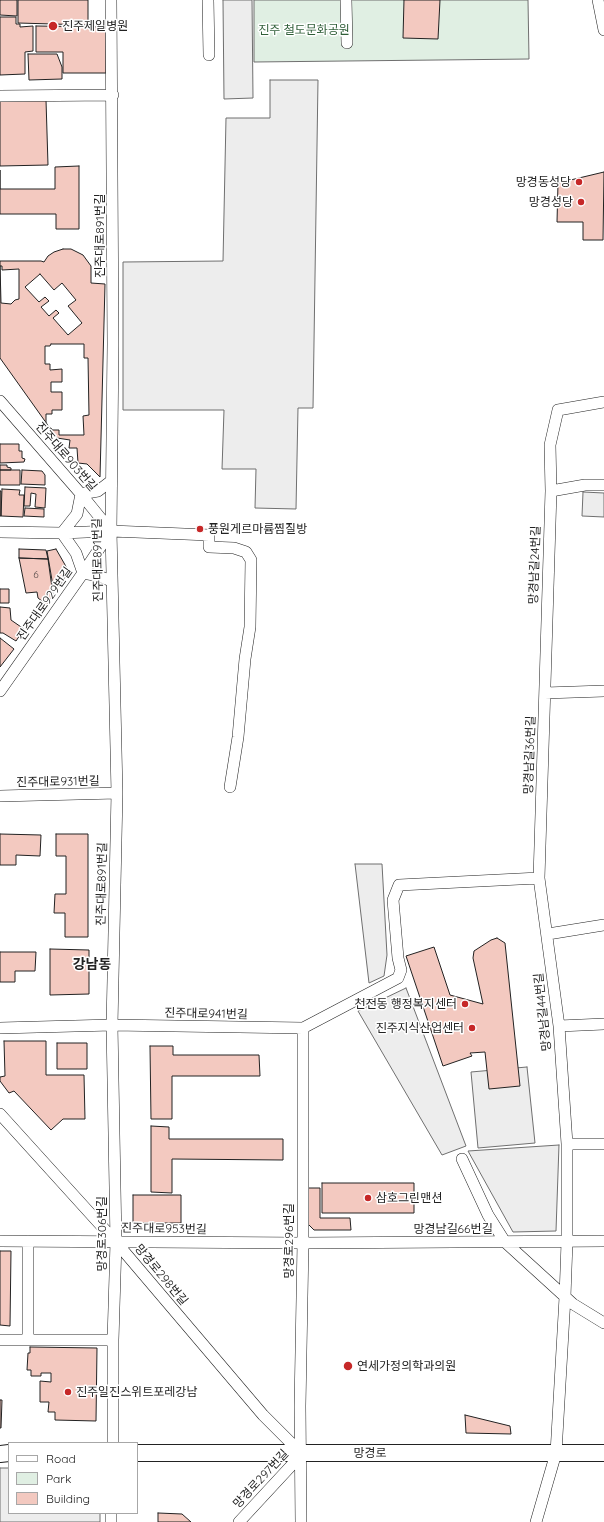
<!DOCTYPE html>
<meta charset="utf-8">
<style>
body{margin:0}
#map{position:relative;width:604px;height:1522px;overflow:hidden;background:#fff;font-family:Quicksand,sans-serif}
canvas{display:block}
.legend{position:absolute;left:8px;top:1442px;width:130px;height:72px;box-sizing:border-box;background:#fff;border:1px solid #a7a7a7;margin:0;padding:5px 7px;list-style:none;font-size:12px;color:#222}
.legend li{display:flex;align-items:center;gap:8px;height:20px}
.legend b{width:20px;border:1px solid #a7a7a7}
</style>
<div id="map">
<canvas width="604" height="1522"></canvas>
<ul class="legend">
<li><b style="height:5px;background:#fff"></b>Road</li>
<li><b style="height:11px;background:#e0efe3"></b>Park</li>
<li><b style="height:11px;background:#f3c9c0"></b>Building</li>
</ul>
</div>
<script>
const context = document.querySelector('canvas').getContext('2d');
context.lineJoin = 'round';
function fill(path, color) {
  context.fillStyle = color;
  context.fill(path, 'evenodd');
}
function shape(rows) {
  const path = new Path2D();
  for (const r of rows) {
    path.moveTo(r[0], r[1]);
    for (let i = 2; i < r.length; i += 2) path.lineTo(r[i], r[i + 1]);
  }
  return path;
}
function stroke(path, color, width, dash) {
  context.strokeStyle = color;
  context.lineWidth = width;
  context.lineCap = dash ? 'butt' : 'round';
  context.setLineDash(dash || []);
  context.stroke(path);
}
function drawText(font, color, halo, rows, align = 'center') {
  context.font = font + ' Quicksand,"Noto Sans KR",sans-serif';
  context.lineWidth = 3;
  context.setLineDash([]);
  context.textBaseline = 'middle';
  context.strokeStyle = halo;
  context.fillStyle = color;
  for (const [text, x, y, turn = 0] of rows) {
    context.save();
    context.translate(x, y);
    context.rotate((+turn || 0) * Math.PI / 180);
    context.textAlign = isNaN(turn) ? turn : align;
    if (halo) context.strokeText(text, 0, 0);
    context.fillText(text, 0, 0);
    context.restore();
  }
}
const green = shape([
 [254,0,528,0,529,59,254,62,254,0]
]);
const parking = shape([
 [223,0,252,0,253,98,224,99,223,0],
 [270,80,318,80,313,408,298,408,296,509,255,508,256,469,222,469,224,410,123,410,123,262,223,261,226,118,270,118,270,80],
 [583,492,604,493,604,517,582,516,583,492],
 [355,864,382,864,387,955,384,976,369,983,355,864],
 [406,988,466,1146,442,1155,358,1011,406,988],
 [527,1067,535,1143,478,1148,471,1072,527,1067],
 [559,1145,556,1231,513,1232,468,1151,559,1145],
 [0,1468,9,1468,9,1513,100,1513,100,1522,0,1522,0,1468]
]);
const building = shape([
 [0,0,17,0,17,16,0,15,0,0],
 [18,0,88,0,88,25,18,23,18,0],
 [404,0,440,0,438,39,403,38,404,0],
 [0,17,16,17,16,24,20,24,20,27,33,26,33,51,25,52,25,74,0,75,0,17],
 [36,26,106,27,106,73,63,73,63,52,36,52,36,26],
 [28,54,57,54,62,67,62,79,29,80,28,54],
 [46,100,48,165,0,166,0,101,46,100],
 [79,166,79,229,56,229,56,214,0,214,0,170,0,189,55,189,55,167,79,166],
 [604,172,603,240,583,240,583,222,557,222,558,183,604,172],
 [63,249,71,249,83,255,91,266,91,283,105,284,100,477,87,464,78,463,77,448,69,448,70,440,57,438,0,358,0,261,41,261,44,262,48,256,54,252,63,249],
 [0,266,2,266,2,270,19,269,19,299,15,300,11,304,1,303,0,266],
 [40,274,54,290,62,283,76,300,68,306,82,323,68,335,53,318,59,313,56,310,49,316,41,307,49,301,45,297,39,302,25,287,40,274],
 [51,344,84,344,84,358,88,358,89,415,83,416,84,435,59,435,59,430,52,430,51,428,46,428,46,414,52,414,52,410,62,410,62,392,51,392,51,382,62,382,62,369,50,370,50,364,45,364,45,346,50,346,51,344],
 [0,444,19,444,19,451,22,451,22,458,25,459,24,462,0,463,0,444],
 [0,465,7,465,7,467,11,468,11,470,0,470,0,465],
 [0,470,20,470,20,485,0,485,0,470],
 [22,470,42,471,45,475,45,485,21,484,22,470],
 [25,487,46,488,45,508,35,507,36,494,31,493,30,506,24,506,25,487],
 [2,489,20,490,19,495,24,495,23,517,1,516,2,489],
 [0,491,1,491,1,516,0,516,0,491],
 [25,508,44,509,44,517,24,516,25,508],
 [19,549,46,550,48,559,19,558,19,549],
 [56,549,68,570,69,573,65,578,61,579,62,582,60,586,53,586,47,551,56,549],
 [19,558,48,559,53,595,47,605,38,598,37,592,26,593,19,558],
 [0,589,9,589,9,603,0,603,0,589],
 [0,607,10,608,11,620,24,629,16,641,3,633,0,633,0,607],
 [0,638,14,649,0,667,0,638],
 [0,834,41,835,40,856,16,855,16,865,0,865,0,834],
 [56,834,88,834,88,937,65,937,65,913,54,913,55,894,66,894,66,856,56,856,56,834],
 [497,938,505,943,520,1086,489,1089,485,1052,470,1053,472,1056,443,1066,406,956,434,947,450,995,483,1004,473,958,474,951,491,940,497,938],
 [50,949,89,950,89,994,50,995,50,949],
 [0,952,36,952,35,971,15,971,15,982,0,982,0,952],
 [4,1041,46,1041,46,1075,84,1075,85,1119,63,1119,51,1130,14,1091,9,1093,0,1081,0,1077,5,1076,4,1041],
 [57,1043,87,1043,87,1069,57,1069,57,1043],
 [150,1046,173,1046,173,1055,259,1055,260,1076,172,1076,172,1119,151,1119,150,1046],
 [151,1126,169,1127,169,1139,283,1139,283,1160,172,1159,172,1193,151,1192,151,1126],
 [322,1183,414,1183,414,1213,322,1213,322,1183],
 [308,1188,320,1188,320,1218,350,1218,351,1230,314,1230,308,1224,308,1188],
 [133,1195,181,1195,181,1223,133,1223,133,1195],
 [0,1251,11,1251,10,1326,0,1325,0,1251],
 [30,1347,97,1348,96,1421,55,1420,55,1412,48,1412,49,1402,40,1402,40,1381,51,1382,51,1373,41,1373,41,1376,31,1376,31,1370,27,1370,28,1353,30,1353,30,1347],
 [0,1400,2,1400,1,1428,0,1428,0,1400],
 [465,1415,510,1426,511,1434,466,1433,465,1415],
 [158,1513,182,1514,191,1522,158,1522,158,1513]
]);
const street = shape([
 [111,0,113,344,111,531,117,793,112,1025,116,1242,113,1340,113,1443],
 [208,0,209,55],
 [346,0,347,43],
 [598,0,604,30],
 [0,96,113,95],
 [0,401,81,494,111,531],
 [551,491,585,485,604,485],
 [0,532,62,533,111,531,209,535,209,547,234,548,246,552,251,560,250,627,245,659,238,737,230,787],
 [111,581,99,576,83,573,76,553,62,533,77,514,81,494,98,491,111,481],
 [0,691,83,573,111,531],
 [545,693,604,691],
 [0,796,117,793],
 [548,934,604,925],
 [559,1026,604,1024],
 [0,1028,112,1025,303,1028,398,978,401,970,398,958,393,900,399,885,539,878],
 [0,1114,116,1242,263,1415,302,1454],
 [567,1144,604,1144],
 [462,1159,488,1215,505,1242,573,1304,604,1323],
 [0,1241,303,1243,604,1241],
 [28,1241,28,1340],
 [0,1340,113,1340],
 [111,1522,111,1513],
 [239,1522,302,1454],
 [301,1522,300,1406,303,1243,303,1028],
 [536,1522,556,1453,565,1297,567,1242,567,1144,559,1026,539,878,551,491,550,445,558,410,604,402]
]);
const secondary = shape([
 [137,1453,604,1453],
 [0,1454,9,1453]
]);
const markers = [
 [53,26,5,"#c62828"],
 [579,182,4,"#c62828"],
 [581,202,4,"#c62828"],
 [200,529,4,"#c62828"],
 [465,1004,4,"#c62828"],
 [472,1028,4,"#c62828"],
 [368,1198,4,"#c62828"],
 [348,1366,5,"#c62828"],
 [68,1392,4,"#c62828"]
];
const numberNames = [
 ["6",36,575]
];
const poiNames = [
 ["진주제일병원",62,26],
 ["망경동성당",571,182,"right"],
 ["망경성당",573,202,"right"],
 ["풍원게르마륨찜질방",208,529],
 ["천전동 행정복지센터",457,1004,"right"],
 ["진주지식산업센터",464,1028,"right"],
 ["삼호그린맨션",376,1198],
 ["연세가정의학과의원",357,1366],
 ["진주일진스위트포레강남",76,1392]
];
const parkNames = [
 ["진주 철도문화공원",304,30]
];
const streetNames = [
 ["진주대로891번길",100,236,-90],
 ["진주대로903번길",66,457,49],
 ["진주대로891번길",98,560,-91],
 ["망경남길24번길",535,565,-88],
 ["진주대로929번길",45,604,-55],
 ["망경남길36번길",530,755,-88],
 ["진주대로931번길",58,782,-1],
 ["진주대로891번길",102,884,-89],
 ["망경남길44번길",543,1012,-96],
 ["진주대로941번길",206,1014,1],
 ["진주대로953번길",164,1229,1],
 ["망경남길66번길",453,1229],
 ["망경로306번길",102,1234,-90],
 ["망경로296번길",289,1241,-90],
 ["망경로298번길",161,1275,50],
 ["망경로",370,1453],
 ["망경로297번길",261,1479,-47]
];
const quarterNames = [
 ["강남동",92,965]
];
fill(green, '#e0efe3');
stroke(green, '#6f6f6f', 1);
fill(parking, '#ededed');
stroke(parking, '#6f6f6f', 1);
fill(building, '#f3c9c0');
stroke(building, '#222', 1);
stroke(street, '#222', 12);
stroke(secondary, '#222', 18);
stroke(street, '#fff', 11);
stroke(secondary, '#fff', 16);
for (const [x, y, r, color] of markers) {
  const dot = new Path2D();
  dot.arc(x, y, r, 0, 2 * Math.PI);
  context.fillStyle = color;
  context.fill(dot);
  stroke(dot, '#fff', 1.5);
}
drawText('10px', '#564c4a', null, numberNames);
drawText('12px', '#222', '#fff', poiNames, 'left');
drawText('12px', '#2f5e38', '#fff', parkNames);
drawText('12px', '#222', '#fff', streetNames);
drawText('bold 14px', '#222', '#fff', quarterNames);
</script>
